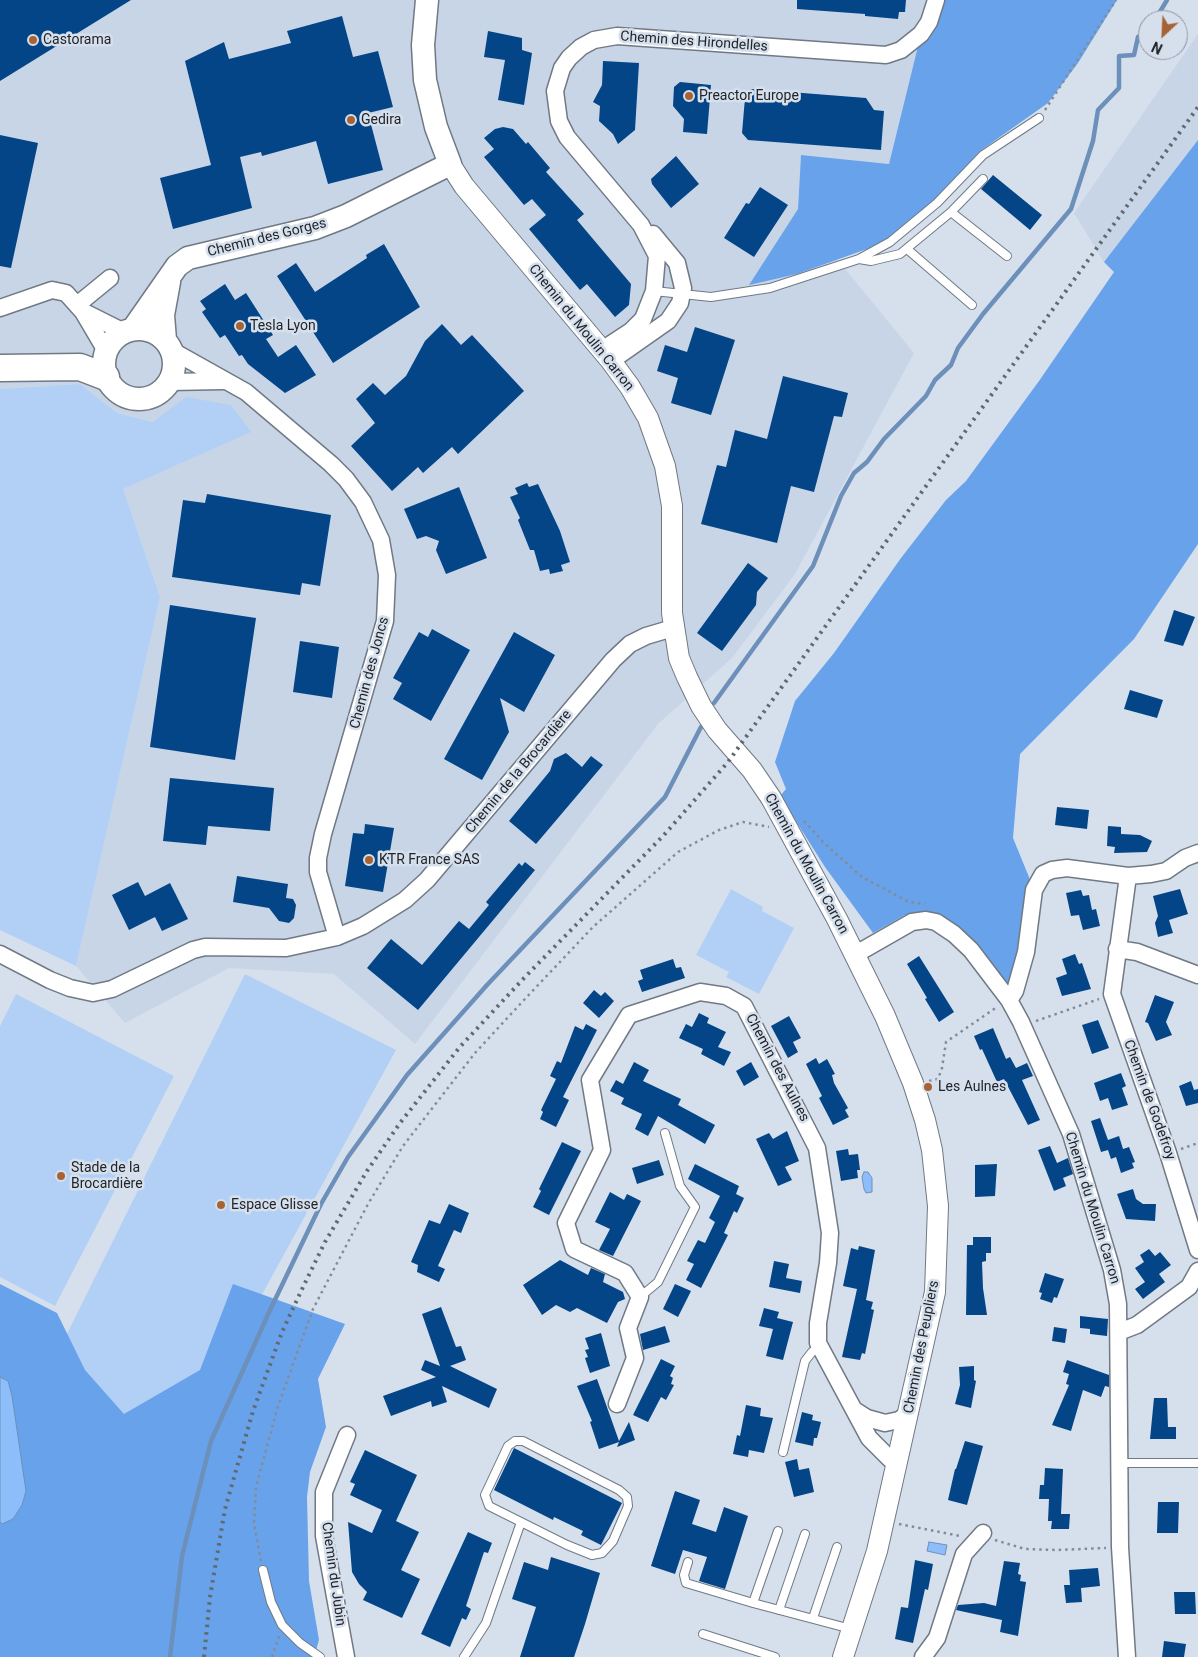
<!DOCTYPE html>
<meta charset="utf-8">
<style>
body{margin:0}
#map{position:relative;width:1198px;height:1657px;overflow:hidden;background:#d6e0ed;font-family:Roboto,sans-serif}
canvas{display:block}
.north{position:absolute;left:1138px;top:10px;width:50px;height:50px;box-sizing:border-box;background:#d6e0ed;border:1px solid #8e959f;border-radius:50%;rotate:205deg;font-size:14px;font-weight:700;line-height:20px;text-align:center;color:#212429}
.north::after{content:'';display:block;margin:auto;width:18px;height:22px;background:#a76333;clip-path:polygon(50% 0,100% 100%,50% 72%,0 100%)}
</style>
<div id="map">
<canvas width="1198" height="1657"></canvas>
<div class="north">N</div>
</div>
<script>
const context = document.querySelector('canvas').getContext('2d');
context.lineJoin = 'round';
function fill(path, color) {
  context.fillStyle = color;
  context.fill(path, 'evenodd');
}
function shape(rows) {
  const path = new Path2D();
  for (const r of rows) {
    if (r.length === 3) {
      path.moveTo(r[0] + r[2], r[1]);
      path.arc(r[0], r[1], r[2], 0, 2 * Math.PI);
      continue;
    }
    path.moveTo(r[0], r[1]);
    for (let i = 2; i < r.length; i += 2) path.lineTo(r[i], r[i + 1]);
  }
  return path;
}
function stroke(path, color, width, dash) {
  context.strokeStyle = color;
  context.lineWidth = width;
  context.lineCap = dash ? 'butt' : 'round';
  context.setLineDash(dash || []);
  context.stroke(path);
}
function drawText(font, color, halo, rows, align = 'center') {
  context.font = font + ' Roboto,sans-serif';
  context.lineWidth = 5;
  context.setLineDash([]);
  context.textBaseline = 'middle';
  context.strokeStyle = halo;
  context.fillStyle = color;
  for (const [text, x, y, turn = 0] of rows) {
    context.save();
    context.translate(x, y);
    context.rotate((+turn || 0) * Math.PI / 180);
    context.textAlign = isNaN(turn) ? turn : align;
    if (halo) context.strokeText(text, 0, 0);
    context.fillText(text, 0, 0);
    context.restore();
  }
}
const built = shape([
 [0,0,936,0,921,34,889,164,801,155,798,209,750,284,797,274,837,259,914,353,795,574,732,658,658,724,415,1044,334,974,229,968,125,1023,76,966,160,597,123,489,250,432,153,422,117,413,80,384,0,389],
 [1198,34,1198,140,1104,262,1074,213]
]);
const green = shape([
 [80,384,117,413,153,422,186,397,231,405,251,432,123,489,160,597,76,966,0,930,0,389],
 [731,889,763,907,762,911,794,928,759,994,726,977,729,972,696,955],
 [245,974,396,1050,184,1437,124,1414,100,1388,54,1360],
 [16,994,174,1076,55,1306,0,1277,0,1026]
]);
const forest = shape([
 [936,0,1117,0,1078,63,1048,103,980,151,934,202,891,237,867,249,797,274,749,285,798,209,801,155,889,164,921,34],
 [1198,140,1198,544,1134,639,1020,754,1013,838,1031,882,1011,990,919,914,905,915,873,933,825,867,780,796,786,789,775,762,795,701,834,653,901,558,946,500,966,481,1039,381,1114,272,1104,262],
 [0,1284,57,1313,85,1370,124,1414,200,1370,233,1284,345,1324,318,1379,326,1427,310,1472,307,1497,309,1581,319,1640,314,1657,0,1657]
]);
const water = shape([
 [864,1172,868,1172,872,1178,872,1192,866,1193,864,1189,862,1177,864,1172],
 [0,1377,8,1381,12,1396,26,1491,22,1505,13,1519,2,1524,0,1522,0,1377],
 [929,1542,947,1545,945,1555,927,1551,929,1542]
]);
const stream = shape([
 [1155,20,1167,0],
 [714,703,813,566,841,496,854,473,867,462,884,439,926,396,935,380,951,365,958,348,983,314,1071,209,1093,141,1098,110,1119,88,1119,56,1134,55,1138,37,1148,31],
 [170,1657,182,1556,211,1441,271,1308,321,1204,348,1157,407,1075,487,985,665,797,701,727]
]);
const building = shape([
 [0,0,131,0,0,81],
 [797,0,906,0,905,12,899,12,898,19,865,16,865,14,797,9],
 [342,16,353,57,378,51,393,107,368,113,383,170,328,184,316,141,262,156,261,152,240,157,252,208,173,229,160,178,211,165,185,61,224,42,229,59,291,43,287,31],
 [488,31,522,38,522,50,532,53,524,105,498,100,505,60,484,57],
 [603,61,639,63,635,130,618,144,613,134,599,121,600,106,593,102,602,85],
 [680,82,711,85,707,134,683,132,684,119,673,106,674,87],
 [752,89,866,98,874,110,884,111,881,150,748,140,742,133,745,98,748,91],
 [503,127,513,129,526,144,528,142,550,168,546,172,584,214,577,220,631,284,629,305,615,317,587,284,580,290,529,229,546,215,532,199,524,205,484,157,494,149,484,138,495,129],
 [0,135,38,143,11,268,0,266],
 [676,156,699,184,671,208,652,184,651,179],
 [993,175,1042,215,1030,230,981,189],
 [760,187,788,205,754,257,724,238,746,203,749,204],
 [384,244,420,307,333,363,277,276,296,263,315,292,367,258,366,255],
 [225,284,235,300,246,293,273,335,266,339,278,357,296,345,316,375,285,393,248,364,242,355,239,356,225,335,220,338,202,312,206,309,200,301],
 [442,324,461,345,472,335,524,391,458,454,452,447,423,473,418,467,392,491,351,446,375,423,356,399,373,383,385,395,406,376,425,341],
 [695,327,735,340,711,415,671,403,678,378,657,371,665,345,687,352],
 [783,376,848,393,842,417,834,416,814,492,791,486,777,543,701,524,717,465,726,467,735,430,767,439],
 [527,483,529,487,538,484,560,531,570,562,561,565,563,571,550,574,549,569,540,571,534,550,530,550,518,520,520,518,510,497,518,494,515,488],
 [459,487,487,558,446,574,436,550,439,541,426,536,417,539,404,509],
 [207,494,331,515,320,586,302,583,300,595,172,577,183,500,205,503],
 [748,563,768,578,757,592,756,605,722,651,697,633],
 [170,605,256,618,235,760,150,747],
 [1174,610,1195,617,1183,646,1164,641],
 [432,629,470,650,431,721,393,699,402,683,393,678,419,632,428,637],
 [514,632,555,655,524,712,500,698,509,732,482,780,444,759],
 [300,641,339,647,332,698,293,692],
 [1130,690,1163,700,1157,718,1124,709],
 [566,753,582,767,591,756,603,765,536,844,509,821,550,771,554,759],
 [170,778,274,788,270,831,208,826,206,845,163,841],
 [1057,807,1089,810,1087,829,1055,825],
 [365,824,394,828,383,892,345,886,353,833,364,834],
 [1108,826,1121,827,1121,834,1140,835,1152,841,1147,852,1114,853,1115,847,1107,846],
 [525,862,535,870,418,1010,367,968,391,939,422,965,459,921,469,929,489,905,486,902,519,863,522,866],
 [237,876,288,884,286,898,293,899,296,905,294,918,289,923,279,921,269,908,233,902],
 [138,882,145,896,170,883,188,919,162,931,155,917,129,930,112,895],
 [1180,889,1188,914,1169,920,1173,933,1158,937,1155,923,1158,916,1153,896],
 [1081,890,1083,896,1089,895,1092,910,1096,909,1100,926,1083,930,1079,915,1071,916,1066,893],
 [1075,954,1079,964,1082,963,1091,989,1062,996,1056,978,1067,974,1062,959],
 [919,956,954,1012,939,1022,925,999,927,998,907,964],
 [673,959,676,968,681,967,685,978,642,992,638,981,643,979,640,970],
 [594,990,601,996,605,992,614,1001,599,1018,583,1003],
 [1155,995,1174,1002,1166,1022,1172,1035,1156,1041,1148,1023,1145,1022],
 [699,1013,709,1018,707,1023,726,1032,718,1047,731,1052,724,1066,701,1054,703,1049,679,1038,686,1024,692,1027],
 [789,1016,801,1038,793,1042,798,1052,788,1058,771,1026],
 [1098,1020,1109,1048,1092,1054,1082,1025],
 [586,1024,597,1030,563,1097,569,1100,556,1127,540,1119,543,1112,541,1110,556,1079,550,1076,557,1061,561,1063,575,1026,583,1030],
 [993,1028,1006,1059,1010,1057,1016,1068,1027,1063,1033,1076,1022,1080,1040,1120,1028,1125,1004,1079,997,1082,982,1049,980,1050,974,1036],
 [816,1058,819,1064,827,1059,835,1074,832,1075,834,1083,848,1108,845,1110,849,1117,833,1125,819,1098,822,1096,806,1064],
 [634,1062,649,1070,643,1081,681,1099,678,1105,715,1125,705,1144,658,1116,648,1136,635,1129,642,1114,621,1104,624,1098,610,1091,616,1080,623,1084],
 [751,1062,759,1077,744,1086,736,1071],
 [1121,1073,1126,1086,1122,1088,1128,1105,1112,1110,1108,1098,1100,1101,1094,1083],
 [1191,1081,1194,1090,1198,1089,1198,1103,1186,1106,1179,1086],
 [1100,1118,1108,1140,1119,1136,1123,1149,1129,1147,1135,1162,1132,1163,1134,1168,1121,1173,1116,1157,1111,1159,1108,1150,1101,1152,1091,1121],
 [787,1131,799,1161,785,1167,792,1180,778,1186,756,1139,769,1133,773,1139],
 [562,1142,581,1151,549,1215,533,1207,541,1191,539,1189],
 [1050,1146,1057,1163,1068,1158,1073,1174,1063,1178,1066,1186,1054,1191,1038,1150],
 [848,1149,849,1155,858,1154,860,1170,857,1170,858,1178,841,1181,836,1151],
 [659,1160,664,1175,637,1184,632,1168],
 [695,1164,739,1186,736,1194,744,1198,737,1213,734,1211,724,1233,728,1235,701,1288,686,1280,694,1264,687,1261,698,1240,705,1243,715,1222,709,1218,720,1196,688,1179],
 [997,1164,995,1196,975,1197,975,1165],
 [1133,1189,1136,1199,1143,1204,1156,1204,1155,1221,1126,1219,1117,1194],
 [610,1192,624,1200,627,1194,641,1201,613,1256,599,1250,610,1229,595,1222],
 [449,1204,469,1213,461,1233,454,1230,438,1266,445,1269,439,1282,417,1272,418,1265,411,1262,429,1220,440,1224],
 [973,1237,991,1237,991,1253,986,1253,986,1261,982,1262,983,1288,987,1315,966,1315,967,1245,973,1245],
 [859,1246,875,1250,866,1300,873,1302,871,1309,874,1310,865,1354,862,1353,860,1360,842,1357,857,1289,843,1286,851,1248,858,1250],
 [1149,1249,1155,1256,1160,1252,1171,1265,1159,1274,1165,1282,1143,1299,1135,1289,1145,1282,1135,1268,1144,1262,1140,1255],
 [560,1260,588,1275,591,1268,605,1274,603,1282,623,1292,625,1299,618,1302,607,1323,577,1308,570,1312,556,1305,542,1315,523,1285],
 [774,1261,789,1264,786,1278,802,1281,800,1293,769,1287],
 [1045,1273,1064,1279,1057,1298,1054,1297,1052,1303,1040,1299,1042,1293,1039,1292],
 [675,1284,691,1291,678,1317,663,1309],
 [441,1307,456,1347,461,1346,466,1360,450,1366,497,1389,489,1408,442,1386,447,1402,432,1407,431,1401,391,1416,383,1396,436,1377,421,1370,425,1360,440,1366,422,1314],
 [764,1308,779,1312,777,1318,793,1322,783,1360,766,1356,773,1329,759,1326],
 [1080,1316,1108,1319,1107,1336,1090,1334,1090,1329,1080,1328],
 [665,1326,670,1342,643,1350,640,1334],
 [1054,1327,1067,1329,1065,1343,1052,1341],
 [601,1333,610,1366,590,1373,585,1358,588,1357,585,1350,589,1349,585,1338],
 [661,1359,675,1366,670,1376,673,1378,671,1384,674,1385,666,1400,661,1397,648,1422,633,1415],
 [1067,1360,1109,1375,1109,1387,1105,1386,1101,1397,1083,1390,1071,1431,1052,1425,1069,1385,1066,1384,1069,1374,1063,1372],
 [974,1366,974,1380,976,1381,971,1408,955,1404,960,1385,959,1367],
 [597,1379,619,1441,629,1422,635,1440,617,1447,619,1442,599,1449,590,1422,592,1421,577,1386],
 [1154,1398,1167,1398,1168,1427,1176,1427,1176,1439,1150,1439],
 [746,1405,761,1408,760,1416,773,1418,764,1453,749,1450,748,1457,733,1454,737,1435,740,1436],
 [802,1412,813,1415,812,1420,821,1422,817,1438,814,1438,813,1446,795,1442],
 [965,1441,983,1446,967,1505,948,1500,955,1469,956,1469],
 [514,1448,622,1503,601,1545,581,1535,583,1531,554,1517,553,1520,494,1490],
 [365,1450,417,1475,396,1521,419,1532,401,1570,420,1579,402,1618,363,1600,367,1592,359,1584,352,1572,348,1522,372,1533,382,1510,350,1495,355,1484,350,1482],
 [797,1459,799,1470,809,1468,814,1492,794,1497,785,1462],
 [1045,1468,1063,1469,1061,1514,1070,1514,1069,1529,1051,1529,1052,1521,1048,1521,1049,1499,1039,1499,1040,1485,1044,1485],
 [675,1491,700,1500,692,1524,716,1532,724,1507,748,1516,725,1589,699,1581,707,1557,683,1550,675,1574,651,1566],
 [1158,1502,1179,1502,1178,1533,1157,1533],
 [468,1532,492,1543,488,1553,484,1552,466,1606,471,1609,466,1620,462,1618,450,1647,421,1634],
 [551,1557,600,1573,585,1624,574,1657,520,1657,536,1607,512,1599,524,1562,548,1570],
 [915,1560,933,1564,928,1590,925,1589,913,1643,895,1639,901,1607,908,1608],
 [1004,1561,1020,1563,1018,1574,1021,1575,1020,1581,1026,1582,1018,1636,1000,1632,1002,1620,956,1610,958,1605,984,1603,996,1606],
 [1098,1568,1100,1586,1081,1588,1082,1602,1066,1603,1064,1585,1070,1585,1069,1570],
 [1174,1592,1195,1592,1196,1614,1175,1614],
 [1164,1641,1186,1644,1184,1657,1162,1657]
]);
const path = shape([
 [1045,110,1116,0],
 [804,821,824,843,862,877,909,902,925,904],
 [1036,1021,1099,999],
 [929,1081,938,1079,942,1068,946,1042,997,1007],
 [1181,1149,1198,1143],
 [899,1524,960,1536],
 [995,1540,1025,1549,1057,1550,1106,1548],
 [261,1561,254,1524,256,1487,278,1406,313,1309,368,1204,403,1146,475,1053,523,1001,593,927,678,852,719,830,743,822,769,827],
 [272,1657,279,1636]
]);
const service = shape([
 [951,212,1007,256],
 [907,249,972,305],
 [859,259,871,261,900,254,951,212,983,179],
 [654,291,711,297,770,288,859,259,890,242,937,203,983,155,1039,118],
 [640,1297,658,1282,695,1207,680,1186,665,1133],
 [515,1441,523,1441,619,1490,627,1497,628,1506,613,1541,602,1553,592,1555,567,1545,489,1506,485,1495,508,1446,515,1441],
 [783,1452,805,1361,812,1352,820,1347],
 [1119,1463,1198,1463],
 [778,1531,753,1603,851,1629],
 [688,1562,684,1575,686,1583,753,1603],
 [263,1570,271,1602,282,1625,300,1643,320,1657],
 [779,1610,805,1534],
 [813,1618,837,1547],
 [703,1634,775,1657],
 [464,1657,486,1623,521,1522]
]);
const minor = shape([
 [77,305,110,278],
 [0,308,52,290,66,293,83,312,106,351],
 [86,313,124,332],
 [171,350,246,392,331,464,346,479,363,502,381,540,387,575,385,621,323,834,318,858,318,872,337,937],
 [602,350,631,331,643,319,654,291,657,256,641,225,567,137,559,121,555,91,562,68,569,58,581,47,594,40,617,36,886,55,901,50,921,34,929,22,936,0],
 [611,361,668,321,680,303,683,288,677,263,653,234],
 [169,382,223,381],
 [1128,876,1112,994,1168,1153,1198,1250],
 [1117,949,1137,952,1198,975],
 [0,954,50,980,70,988,93,993,112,989,193,950,205,947,286,948,337,937,363,926,405,900,427,880,613,660,630,644,646,636,673,628],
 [856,954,912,922,926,920,936,922,954,934,971,950,1009,1000,1021,1022,1071,1134,1112,1270,1118,1304,1120,1547,1127,1657],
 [1009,1000,1015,991,1026,952,1034,890,1043,874,1052,870,1067,868,1128,876,1151,874,1166,871,1185,858,1198,853],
 [1119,1332,1137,1325,1189,1287,1198,1271],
 [617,1404,635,1358,628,1328,640,1297,625,1273,574,1249,566,1223,602,1150,590,1080,629,1015,700,992,726,996,744,1006,817,1148,830,1233,828,1263,818,1323,818,1343,869,1438,890,1459,897,1461],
 [856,1411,867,1418,885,1423,899,1420,909,1413],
 [346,1657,324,1536,324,1492,347,1435],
 [923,1657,937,1638,964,1554,983,1533]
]);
const tertiary = shape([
 [450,164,464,186,611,361,630,387,648,418,665,466,672,506,672,613,679,658,687,677,701,706,717,730,752,770,771,798,837,919,885,1016,913,1083,925,1120,932,1150,938,1206,935,1292,877,1551,843,1657]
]);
const secondary = shape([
 [133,329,177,266,188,258,315,228,346,216,450,164,436,127,425,80,423,45,427,0],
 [139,364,35],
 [165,340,163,315,169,282]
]);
const trunk = shape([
 [0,368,80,367,106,377]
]);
const rail = shape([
 [204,1657,210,1597,225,1509,253,1411,282,1332,303,1287,325,1242,367,1171,400,1123,459,1048,524,978,664,835,728,762,1198,107]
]);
const markers = [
 [33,40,5,"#a76333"],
 [689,96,5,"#a76333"],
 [351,120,5,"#a76333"],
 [240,326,5,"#a76333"],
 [369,860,5,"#a76333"],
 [928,1087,5,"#a76333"],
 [61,1176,5,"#a76333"],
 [221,1205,5,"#a76333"]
];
const poiNames = [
 ["Castorama",43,40],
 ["Preactor Europe",699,96],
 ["Gedira",361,120],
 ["Tesla Lyon",250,326],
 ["KTR France SAS",379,860],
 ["Les Aulnes",938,1087],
 ["Stade de la",71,1168],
 ["Brocardière",71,1184],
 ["Espace Glisse",231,1205]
];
const streetNames = [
 ["Chemin des Hirondelles",694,42,4],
 ["Chemin des Gorges",267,238,-14],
 ["Chemin du Moulin Carron",581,328,51],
 ["Chemin des Joncs",370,673,-75],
 ["Chemin de la Brocardière",519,772,-50],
 ["Chemin du Moulin Carron",806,864,61],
 ["Chemin des Aulnes",777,1068,62],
 ["Chemin de Godefroy",1149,1100,70],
 ["Chemin du Moulin Carron",1092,1208,73],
 ["Chemin des Peupliers",922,1347,-79],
 ["Chemin du Jubin",333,1574,82]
];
fill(built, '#c7d5e7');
fill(green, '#b2d0f5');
fill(forest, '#67a2eb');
fill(water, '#8ebefa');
stroke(water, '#6d90bb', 1);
stroke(stream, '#6d90bb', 4.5);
fill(building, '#034586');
stroke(service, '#707984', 10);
stroke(minor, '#707984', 19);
stroke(tertiary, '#707984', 22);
stroke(secondary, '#707984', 25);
stroke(trunk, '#707984', 29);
stroke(path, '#848b95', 2.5, [2.5, 4]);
stroke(service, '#fff', 8);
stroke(minor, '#fff', 16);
stroke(tertiary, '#fff', 20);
stroke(secondary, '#fff', 22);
stroke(trunk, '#fff', 26);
stroke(rail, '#62686f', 4, [2.5, 5]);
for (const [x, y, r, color] of markers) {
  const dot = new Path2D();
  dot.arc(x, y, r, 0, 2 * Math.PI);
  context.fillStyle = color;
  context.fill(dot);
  stroke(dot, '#d6e0ed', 2);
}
drawText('14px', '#212429', '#d6e0ed', poiNames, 'left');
drawText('14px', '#212429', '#d6e0ed', streetNames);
</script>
